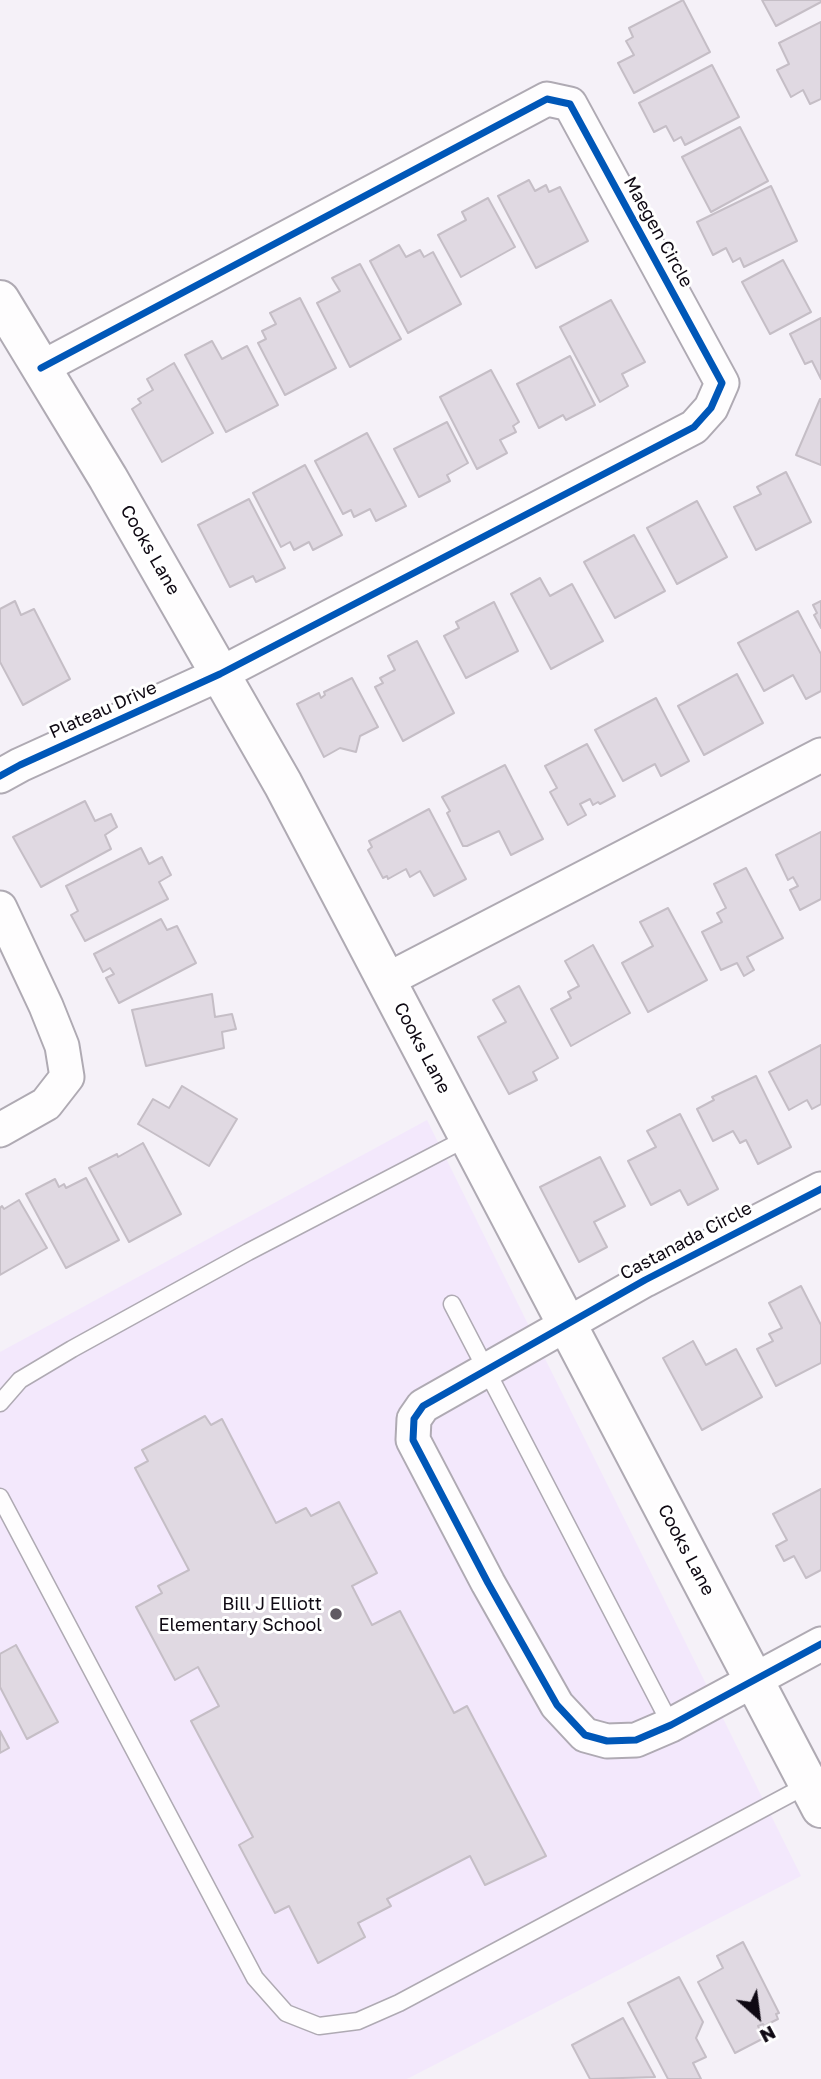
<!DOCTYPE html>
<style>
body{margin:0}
#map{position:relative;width:821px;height:2079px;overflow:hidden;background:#f5f1f8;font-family:"Golos Text",sans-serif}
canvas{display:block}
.north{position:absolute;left:723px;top:1981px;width:70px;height:70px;-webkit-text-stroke:5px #fff;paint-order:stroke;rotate:152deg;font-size:19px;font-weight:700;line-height:28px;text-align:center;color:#0f0913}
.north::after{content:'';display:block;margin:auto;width:24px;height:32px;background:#0f0913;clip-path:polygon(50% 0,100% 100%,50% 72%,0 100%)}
</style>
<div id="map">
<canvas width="821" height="2079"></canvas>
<div class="north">N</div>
</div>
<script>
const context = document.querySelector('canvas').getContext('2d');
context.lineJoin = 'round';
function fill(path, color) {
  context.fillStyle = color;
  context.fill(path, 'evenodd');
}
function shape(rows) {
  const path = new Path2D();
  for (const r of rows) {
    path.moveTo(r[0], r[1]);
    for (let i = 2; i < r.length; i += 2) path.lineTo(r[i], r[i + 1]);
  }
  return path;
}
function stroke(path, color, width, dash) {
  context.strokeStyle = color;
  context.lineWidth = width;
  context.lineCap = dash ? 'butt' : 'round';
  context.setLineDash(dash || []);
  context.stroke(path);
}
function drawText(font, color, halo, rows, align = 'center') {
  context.font = font + ' "Golos Text",sans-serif';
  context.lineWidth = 6;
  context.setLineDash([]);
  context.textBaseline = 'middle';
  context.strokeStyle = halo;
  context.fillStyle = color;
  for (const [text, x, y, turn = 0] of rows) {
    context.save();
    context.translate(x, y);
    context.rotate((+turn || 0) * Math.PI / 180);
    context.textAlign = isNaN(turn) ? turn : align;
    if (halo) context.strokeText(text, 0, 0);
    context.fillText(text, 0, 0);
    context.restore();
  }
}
const built = shape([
 [427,1120,801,1876,407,2079,0,2079,0,1352]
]);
const building = shape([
 [683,0,710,52,634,93,618,63,634,55,626,41,633,37,629,28,683,0],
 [762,0,821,0,821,2,776,26,762,0],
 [821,22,821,99,810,104,803,90,791,97,777,70,789,64,779,43,821,22],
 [712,65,739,117,685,145,681,137,674,141,666,126,654,132,639,103,712,65],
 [740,127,768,181,711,212,682,157,740,127],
 [529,180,535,191,546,185,549,192,560,187,588,241,536,268,498,196,529,180],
 [771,186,797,241,744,267,740,258,733,262,726,248,713,255,697,222,771,186],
 [488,198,515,247,461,277,438,235,466,220,462,212,488,198],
 [399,245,406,257,420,250,424,257,433,252,461,304,408,333,370,261,399,245],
 [783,260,811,312,770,334,742,282,783,260],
 [360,264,401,339,350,367,317,303,340,291,332,278,360,264],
 [300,298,336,368,285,395,258,343,266,339,262,331,276,324,270,313,300,298],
 [611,300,645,362,622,374,628,386,600,402,560,327,611,300],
 [821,318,821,379,812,361,805,364,790,334,821,318],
 [212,341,222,359,247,346,278,405,226,432,185,355,212,341],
 [570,356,595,405,566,420,563,415,539,428,517,384,570,356],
 [174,363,213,433,162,462,132,409,141,403,138,399,153,390,147,379,174,363],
 [491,370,519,422,513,426,516,432,500,440,507,453,477,469,440,397,491,370],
 [820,399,821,399,821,465,796,455,820,399],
 [447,422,468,463,447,475,450,481,419,497,394,449,447,422],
 [367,433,406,506,376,521,370,509,354,517,351,510,343,514,315,461,367,433],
 [305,465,342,535,313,550,309,542,294,550,290,542,281,547,253,493,305,465],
 [786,472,811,522,756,550,734,507,761,494,757,487,786,472],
 [249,499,285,568,256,582,253,576,230,587,198,525,249,499],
 [697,501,727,557,677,584,647,528,697,501],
 [634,535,665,591,615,618,584,562,634,535],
 [540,578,550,596,572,584,603,641,551,669,511,594,540,578],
 [15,601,21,615,34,609,70,679,23,705,0,662,0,609,15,601],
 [821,601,821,628,814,615,817,613,813,605,821,601],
 [494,602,518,651,466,678,444,636,459,628,456,622,494,602],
 [798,611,821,654,821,691,806,699,793,675,764,691,738,643,798,611],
 [417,641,454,713,403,741,375,687,383,683,380,678,395,670,388,656,417,641],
 [737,674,763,723,704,755,678,706,737,674],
 [352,678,378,727,360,736,356,752,340,748,324,757,297,704,319,693,321,698,325,695,324,692,352,678],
 [656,698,689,761,661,776,655,764,623,781,595,730,656,698],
 [587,744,615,796,600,804,598,802,593,805,590,799,580,804,586,815,568,825,550,792,557,788,545,766,587,744],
 [505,765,543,839,511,855,499,831,467,846,463,846,447,813,450,811,442,797,505,765],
 [85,801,95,821,111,814,117,827,105,835,111,849,41,887,13,837,85,801],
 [429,809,466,879,434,896,420,871,410,877,406,869,388,879,387,876,383,878,368,850,372,847,369,841,429,809],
 [821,832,821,899,800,910,790,890,798,886,793,877,788,880,776,855,821,832],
 [141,848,149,864,162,857,171,875,159,882,168,899,85,941,71,915,78,911,66,886,141,848],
 [746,868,783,938,747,957,754,970,744,976,737,963,721,970,702,932,722,922,717,913,726,908,714,884,746,868],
 [668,908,707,980,648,1012,622,963,653,946,640,922,668,908],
 [161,919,167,930,177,926,196,963,119,1003,106,978,114,974,110,968,103,972,94,954,161,919],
 [593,945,630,1013,571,1046,551,1009,571,998,568,992,579,986,565,961,593,945],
 [519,986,558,1058,533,1072,537,1080,509,1094,478,1037,506,1022,493,1000,519,986],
 [212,994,215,1017,232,1014,236,1029,222,1032,224,1048,146,1066,132,1010,212,994],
 [821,1045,821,1104,812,1109,807,1100,789,1110,769,1072,821,1045],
 [756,1076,791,1147,758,1164,746,1140,740,1143,733,1131,713,1141,697,1109,714,1100,712,1097,756,1076],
 [182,1086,237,1119,209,1166,138,1124,153,1099,169,1108,182,1086],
 [680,1114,718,1189,688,1205,680,1190,651,1205,628,1161,656,1147,647,1131,680,1114],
 [143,1143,181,1214,129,1242,89,1168,117,1154,118,1157,143,1143],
 [600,1157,625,1206,594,1222,607,1247,579,1262,540,1187,600,1157],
 [86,1178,119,1240,66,1268,26,1194,55,1179,59,1187,64,1184,66,1188,86,1178],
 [19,1200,47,1248,0,1275,0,1208,2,1206,4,1209,19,1200],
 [801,1286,821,1325,821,1363,776,1386,757,1349,773,1341,769,1334,782,1328,769,1303,801,1286],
 [693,1341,706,1365,736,1349,762,1397,702,1430,663,1358,693,1341],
 [205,1416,211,1425,222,1419,276,1523,306,1508,311,1516,339,1502,377,1573,352,1586,372,1625,400,1611,454,1713,467,1706,546,1856,485,1885,470,1856,387,1899,391,1906,358,1923,365,1937,318,1963,289,1906,275,1913,239,1845,253,1837,191,1721,219,1706,198,1667,175,1680,136,1607,162,1593,158,1586,189,1570,135,1468,148,1461,142,1450,205,1416],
 [821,1489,821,1570,806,1578,794,1556,784,1561,776,1546,787,1540,773,1514,821,1489],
 [16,1645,58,1722,27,1739,0,1687,0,1654,16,1645],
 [0,1731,9,1748,0,1753,0,1731],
 [743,1942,779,2013,776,2014,778,2019,764,2026,763,2024,758,2026,764,2038,735,2053,698,1982,723,1968,717,1956,743,1942],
 [679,1977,703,2022,696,2038,706,2057,693,2063,701,2079,668,2079,628,2003,679,1977],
 [623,2018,655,2077,590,2079,572,2045,623,2018]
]);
const service = shape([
 [452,1304,671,1725],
 [0,1403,20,1380,72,1349,248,1252,469,1137],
 [0,1497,255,1978,286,2013,319,2026,358,2021,399,2003,809,1784]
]);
const minor = shape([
 [0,776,20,765,220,674,694,427,711,408,722,383,570,104,547,99,41,368],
 [0,908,46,1006,62,1046,67,1077,46,1104,0,1130],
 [387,980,821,755],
 [821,1189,645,1280,423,1406,414,1419,413,1440,488,1583,557,1705,585,1735,607,1741,636,1740,671,1725,821,1644]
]);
const secondary = shape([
 [0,300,108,478,283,784,821,1808]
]);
const cycleway = shape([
 [0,776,20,765,220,674,694,427,711,408,722,383,570,104,547,99,41,368],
 [821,1189,645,1280,423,1406,414,1419,413,1440,488,1583,557,1705,585,1735,607,1741,636,1740,671,1725,821,1644]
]);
const markers = [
 [336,1614,7,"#605a63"]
];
const streetNames = [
 ["Maegen Circle",658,232,61],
 ["Cooks Lane",150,550,60],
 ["Plateau Drive",103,710,-24],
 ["Cooks Lane",422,1048,62],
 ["Castanada Circle",686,1241,-28],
 ["Cooks Lane",686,1550,62]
];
const poiNames = [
 ["Bill J Elliott",322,1604],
 ["Elementary School",322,1625]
];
fill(built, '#f3e8fc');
fill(building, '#e0d9e2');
stroke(building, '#c5bec6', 2);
stroke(service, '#afaab3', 19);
stroke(minor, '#afaab3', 37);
stroke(secondary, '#afaab3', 42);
stroke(service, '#fefdfe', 16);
stroke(minor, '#fefdfe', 33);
stroke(secondary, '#fefdfe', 38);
stroke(cycleway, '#0057b8', 7);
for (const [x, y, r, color] of markers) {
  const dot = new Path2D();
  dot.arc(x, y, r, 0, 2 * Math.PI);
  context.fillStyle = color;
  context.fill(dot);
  stroke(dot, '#fff', 2.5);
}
drawText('18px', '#0f0913', '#fff', streetNames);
drawText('18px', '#0f0913', '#fff', poiNames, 'right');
</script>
